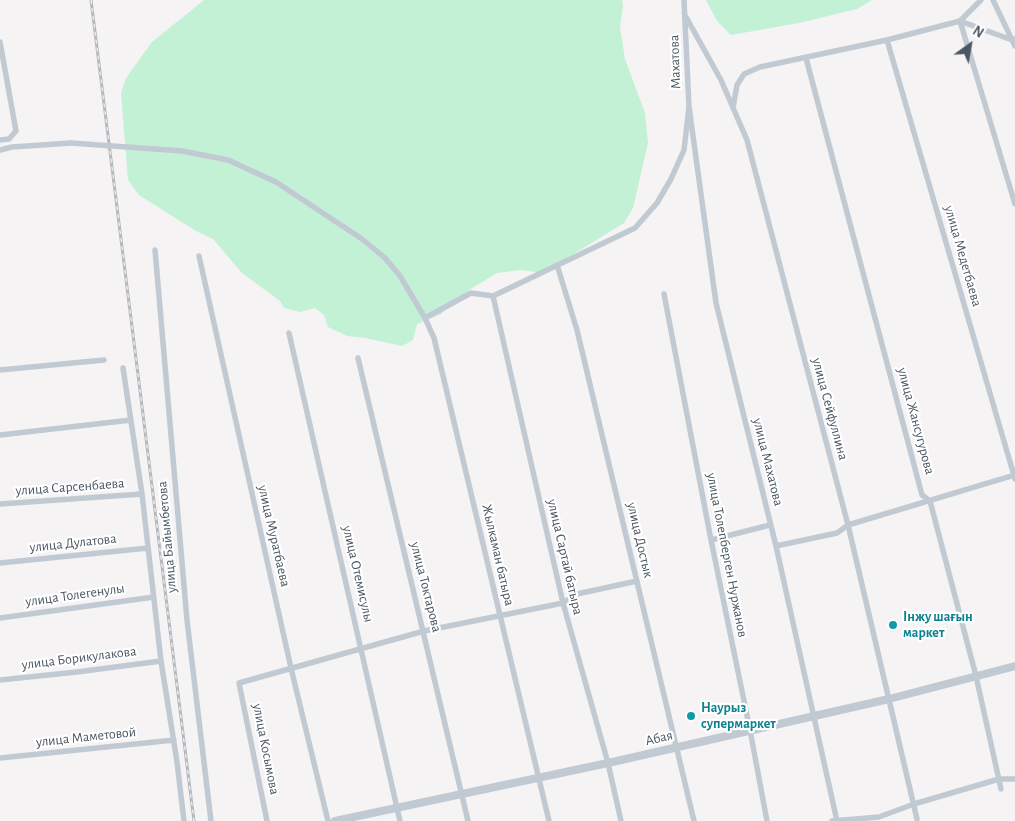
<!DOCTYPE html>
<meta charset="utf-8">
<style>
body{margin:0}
#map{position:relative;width:1015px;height:821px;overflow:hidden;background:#f5f3f3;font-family:"Alegreya Sans",sans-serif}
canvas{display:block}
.north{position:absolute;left:945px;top:20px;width:50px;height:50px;-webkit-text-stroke:4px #fff;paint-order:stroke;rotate:32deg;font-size:14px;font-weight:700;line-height:20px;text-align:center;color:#4a5661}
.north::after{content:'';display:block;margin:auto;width:18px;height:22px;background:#4a5661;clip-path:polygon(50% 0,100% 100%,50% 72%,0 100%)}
</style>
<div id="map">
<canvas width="1015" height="821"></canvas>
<div class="north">N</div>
</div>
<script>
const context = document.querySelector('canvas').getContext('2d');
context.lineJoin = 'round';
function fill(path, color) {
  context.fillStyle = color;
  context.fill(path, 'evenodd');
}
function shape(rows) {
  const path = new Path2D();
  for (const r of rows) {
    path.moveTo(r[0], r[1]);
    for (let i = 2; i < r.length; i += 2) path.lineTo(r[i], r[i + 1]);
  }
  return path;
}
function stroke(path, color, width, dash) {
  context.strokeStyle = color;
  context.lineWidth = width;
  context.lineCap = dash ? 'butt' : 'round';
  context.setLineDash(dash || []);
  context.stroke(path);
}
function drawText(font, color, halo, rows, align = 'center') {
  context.font = font + ' "Alegreya Sans",sans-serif';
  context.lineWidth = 4.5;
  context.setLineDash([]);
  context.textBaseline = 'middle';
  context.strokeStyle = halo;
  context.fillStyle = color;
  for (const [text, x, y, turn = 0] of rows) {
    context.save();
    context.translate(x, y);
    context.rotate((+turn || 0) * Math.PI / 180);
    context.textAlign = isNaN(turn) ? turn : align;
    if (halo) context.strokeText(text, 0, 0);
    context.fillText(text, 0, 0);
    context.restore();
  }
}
const green = shape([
 [204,0,622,0,623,5,620,27,625,59,645,113,648,143,633,208,624,223,543,273,521,270,497,273,469,290,441,314,417,324,413,340,402,346,365,338,347,336,328,327,324,315,315,308,300,312,284,308,280,301,242,273,213,239,196,231,139,195,128,180,121,93,126,78,152,42],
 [706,0,872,0,857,9,799,23,731,35,717,21]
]);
const minor = shape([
 [684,0,689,107,716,303,776,546,837,821],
 [993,0,1015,46],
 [686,17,721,80,747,140,848,525,917,819],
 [960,21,1015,204],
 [960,21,1012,40,1015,39],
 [887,40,1015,479],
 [0,42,16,131,9,139,0,140],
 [806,58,922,495,930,501,976,676,1001,789],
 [733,108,737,85,744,74,760,67,887,40,960,21,981,0],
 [155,149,182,151,228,160,276,182,362,239,385,258,400,276,425,318],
 [0,150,12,147,71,143],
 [155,250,187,620,211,821],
 [199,256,291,668,328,821],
 [557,265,577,330,694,821],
 [664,294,711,540,750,730,767,821],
 [493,296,563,603,608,763,621,821],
 [289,333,400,821],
 [358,358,468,821],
 [123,368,142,494,161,661,177,762,184,821],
 [0,370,104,360],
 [0,435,131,420],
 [0,504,142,494],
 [711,540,770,525],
 [776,546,837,533,848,525,1015,475],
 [0,563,148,548],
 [0,618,154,597],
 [0,680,77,672,161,661],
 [0,758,174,740],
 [267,821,239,683,424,631,563,603,577,594,637,581],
 [549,821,434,338,425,318,471,293,493,296,635,228,657,203,671,179,684,150,689,107],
 [832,821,879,817,914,804,999,779,1015,779]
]);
const tertiary = shape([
 [335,821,608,763,889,699,1015,666]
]);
const rail = shape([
 [91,0,194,821]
]);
const minorBridge = shape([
 [71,143,155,149]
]);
const markers = [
 [893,625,5,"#0f9aa8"],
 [691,716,5,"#0f9aa8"]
];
const streetNames = [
 ["Махатова",675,62,-92],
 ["улица Медетбаева",963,256,74],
 ["улица Сейфуллина",830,409,75],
 ["улица Жансугурова",916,421,75],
 ["улица Махатова",768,462,76],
 ["улица Сарсенбаева",70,487,-4],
 ["улица Муратбаева",274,536,77],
 ["улица Байымбетова",167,537,-95],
 ["улица Достык",640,540,77],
 ["улица Дулатова",73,543,-6],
 ["Жылкаман батыра",498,555,77],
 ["улица Толепберген Нуржанов",727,555,79],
 ["улица Сартай батыра",565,557,77],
 ["улица Отемисулы",358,574,77],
 ["улица Токтарова",426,587,76],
 ["улица Толегенулы",75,595,-8],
 ["улица Борикулакова",79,658,-7],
 ["улица Маметовой",86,737,-6],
 ["Абая",659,738,-13],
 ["улица Косымова",266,749,79]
];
const cultureNames = [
 ["Інжу шағын",903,617],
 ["маркет",903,633],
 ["Наурыз",701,708],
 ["супермаркет",701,724]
];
fill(green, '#c3f1d5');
stroke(minor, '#c1cad2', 5.5);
stroke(tertiary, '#c1cad2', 8);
stroke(rail, '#b5b8bd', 3);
stroke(rail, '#fff', 1, [4]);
stroke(minorBridge, '#c1cad2', 5.5);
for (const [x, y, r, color] of markers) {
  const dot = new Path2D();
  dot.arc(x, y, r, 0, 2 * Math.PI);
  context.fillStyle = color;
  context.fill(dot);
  stroke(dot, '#fff', 2);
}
drawText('14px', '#4a5661', '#fff', streetNames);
drawText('bold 14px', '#0d838f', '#fff', cultureNames, 'left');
</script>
